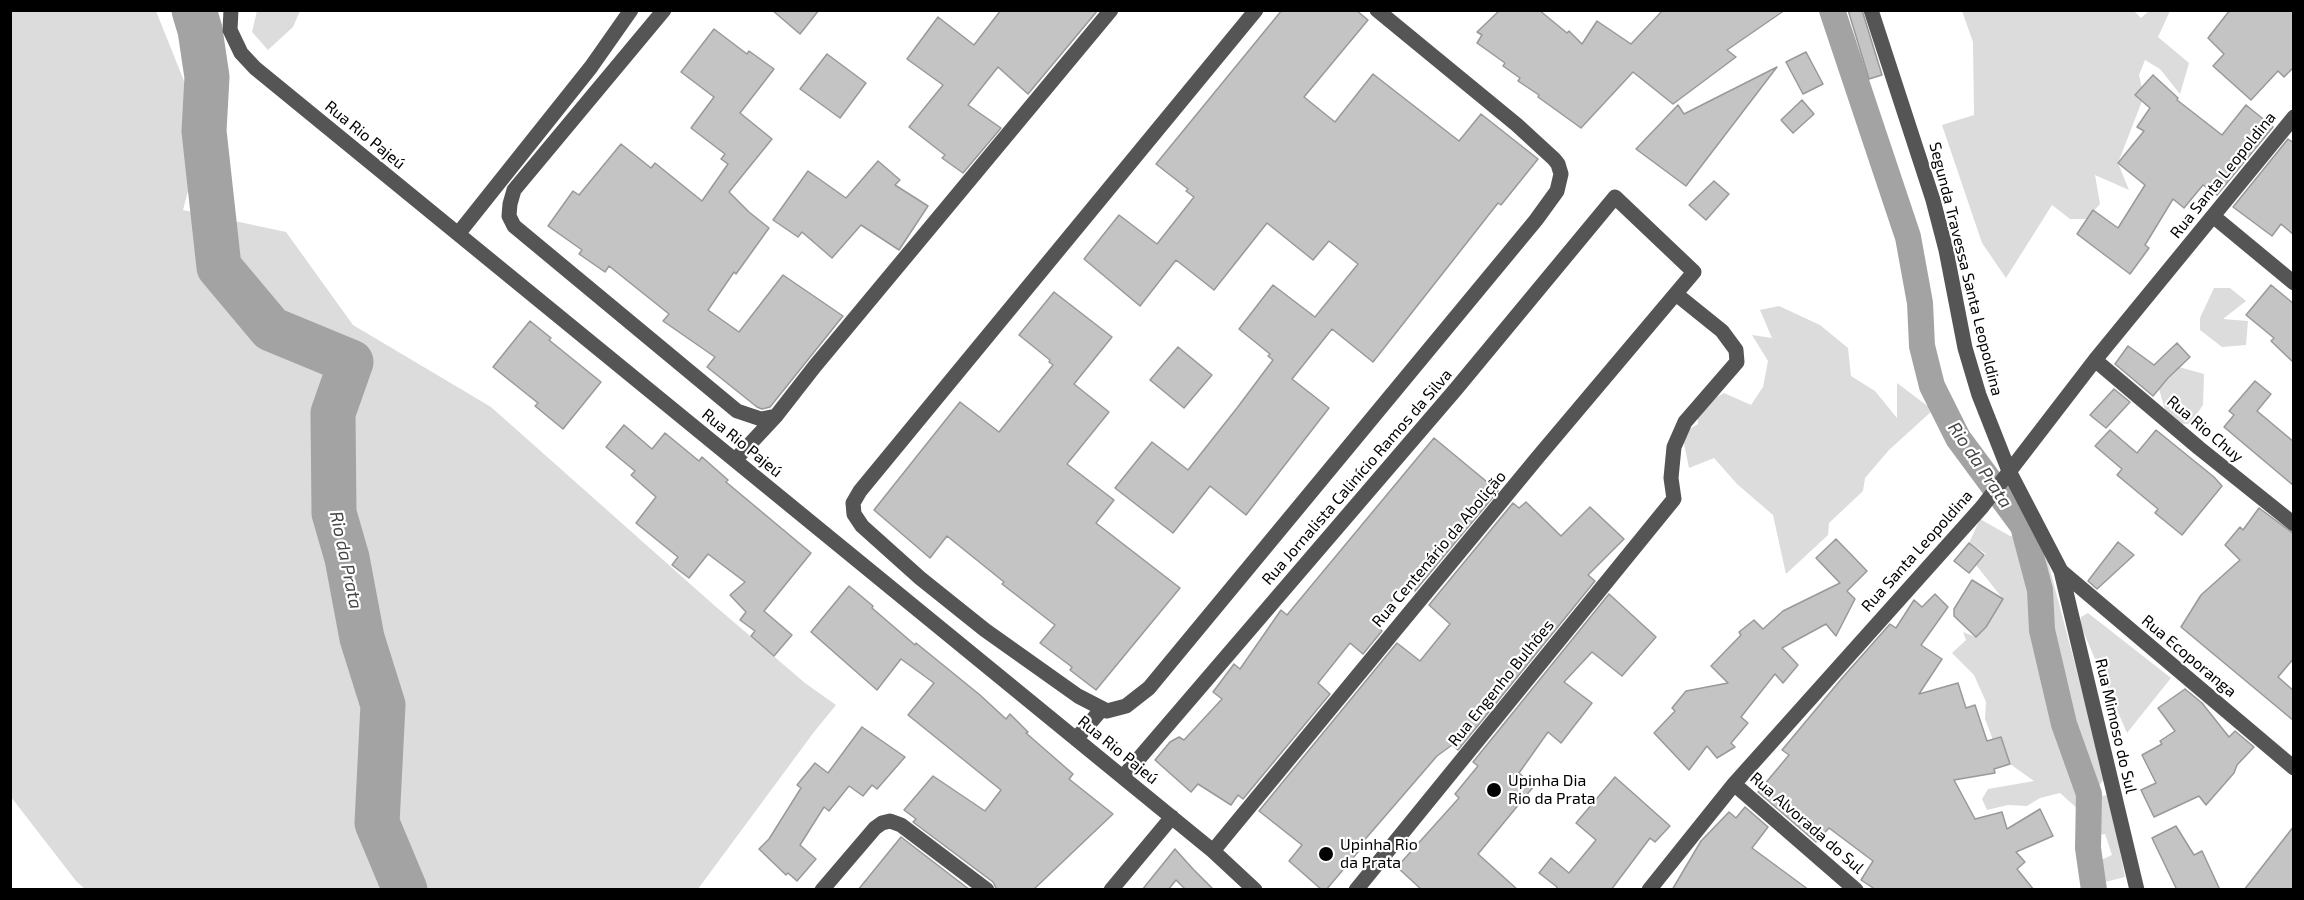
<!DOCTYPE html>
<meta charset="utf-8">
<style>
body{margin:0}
#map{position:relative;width:2304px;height:900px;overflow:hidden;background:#fff;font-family:"Exo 2",sans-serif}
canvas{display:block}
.frame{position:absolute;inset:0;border:12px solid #000;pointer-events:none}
</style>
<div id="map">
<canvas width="2304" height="900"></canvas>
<div class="frame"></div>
</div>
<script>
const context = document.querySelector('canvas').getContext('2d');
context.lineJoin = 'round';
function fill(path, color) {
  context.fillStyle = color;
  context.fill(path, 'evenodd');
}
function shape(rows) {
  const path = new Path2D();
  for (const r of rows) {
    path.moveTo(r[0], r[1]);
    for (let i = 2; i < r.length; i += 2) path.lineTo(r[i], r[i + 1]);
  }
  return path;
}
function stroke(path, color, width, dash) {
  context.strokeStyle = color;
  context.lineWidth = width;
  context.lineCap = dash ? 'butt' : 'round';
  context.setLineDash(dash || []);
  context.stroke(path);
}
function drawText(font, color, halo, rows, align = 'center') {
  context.font = font + ' "Exo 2",sans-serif';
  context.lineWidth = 4.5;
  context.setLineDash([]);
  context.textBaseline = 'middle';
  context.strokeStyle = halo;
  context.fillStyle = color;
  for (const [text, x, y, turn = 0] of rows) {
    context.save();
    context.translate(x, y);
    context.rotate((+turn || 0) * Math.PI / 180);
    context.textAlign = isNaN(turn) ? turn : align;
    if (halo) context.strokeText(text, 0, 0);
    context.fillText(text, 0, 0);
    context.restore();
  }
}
const green = shape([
 [11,10,156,11,204,131,183,210,286,232,353,325,491,407,715,606,805,683,836,705,814,732,698,889,86,890,76,881,11,797],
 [2133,10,2141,18,2149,11,2170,11,2158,37,2189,63,2180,94,2160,69,2145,60,2139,75,2144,96,2118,163,2129,190,2095,175,2100,204,2087,219,2070,219,2052,205,2006,278,1982,243,1942,125,1974,115,1973,42,1962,11],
 [257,11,257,10,300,11,293,27,268,50,252,32],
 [2214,288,2230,288,2246,301,2223,319,2248,321,2246,345,2222,347,2200,330,2200,318],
 [1779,306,1820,325,1848,348,1851,376,1875,391,1897,418,1897,383,1933,410,1889,450,1865,478,1863,491,1829,523,1828,535,1786,574,1773,515,1737,484,1714,458,1689,468,1682,434,1698,424,1698,407,1724,393,1751,405,1763,387,1768,361,1752,335,1772,338,1760,310],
 [2179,367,2204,374,2203,405,2190,424,2169,423,2159,389],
 [1980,519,2010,536,2037,541,2048,562,2105,778,2098,787,2099,796,2109,795,2125,877,2101,883,2096,862,2112,855,2105,834,2082,838,2080,811,2060,793,2040,798,2027,806,2008,805,1987,810,1982,799,1988,789,2034,781,2010,764,2001,738,1993,740,1985,719,1986,702,1974,675,1952,653,1966,640,1963,632,1976,637,1983,629,2003,599,1976,565,1986,554,1969,543],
 [2088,613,2171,678,2127,733,2080,624,2081,617]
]);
const canal = shape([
 [1832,10,1908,237,1920,303,1922,346,1932,386,1958,438,2023,526,2040,590,2042,630,2064,724,2089,794,2088,848,2094,890]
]);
const river = shape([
 [194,10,200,30,207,77,204,131,219,267,271,329,351,362,333,413,334,513,347,558,362,638,383,705,377,823,405,890]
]);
const building = shape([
 [772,10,819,10,800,34,772,10],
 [1001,10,1098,10,1028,94,998,67,968,105,1001,128,963,173,942,158,945,155,909,127,943,85,907,59,938,17,974,45,1001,10],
 [1282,10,1356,10,1368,20,1304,97,1335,122,1373,74,1459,141,1481,114,1538,159,1501,205,1498,203,1373,362,1332,329,1292,379,1329,408,1246,515,1210,486,1173,533,1115,488,1152,442,1188,470,1237,408,1273,360,1268,356,1270,354,1239,329,1273,285,1315,317,1358,264,1329,241,1313,260,1267,223,1214,290,1176,260,1140,306,1084,259,1119,215,1157,244,1194,197,1186,191,1188,189,1156,164,1282,10],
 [1500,10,1539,10,1567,33,1569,31,1582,44,1597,21,1631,44,1663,10,1785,10,1727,50,1736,57,1673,104,1633,72,1581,128,1538,97,1539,95,1518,81,1520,78,1503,66,1505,63,1477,43,1482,35,1477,32,1500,10],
 [1848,10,1862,10,1882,75,1869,79,1848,10],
 [2230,10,2294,10,2294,67,2284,77,2278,71,2251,100,2213,66,2224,54,2208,38,2230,10],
 [714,29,747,54,749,51,774,69,740,113,772,139,729,192,749,212,769,228,736,274,734,272,708,310,739,332,783,275,843,316,770,407,762,409,757,407,707,367,715,357,663,321,669,314,609,266,605,272,579,254,582,250,548,226,573,191,579,195,621,144,651,168,655,163,702,201,728,164,721,159,725,154,691,128,714,97,681,72,714,29],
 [1806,52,1823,84,1803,94,1786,62,1806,52],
 [827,54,866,83,840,118,800,89,827,54],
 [1777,67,1686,186,1636,149,1678,105,1684,114,1777,67],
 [2153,75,2178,98,2177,100,2222,135,2246,105,2273,127,2217,195,2203,185,2184,208,2173,199,2145,245,2149,248,2130,274,2077,234,2093,210,2118,228,2145,185,2118,163,2144,131,2137,127,2150,108,2135,95,2153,75],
 [1802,100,1814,114,1793,133,1781,120,1802,100],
 [2288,139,2294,143,2294,235,2281,224,2272,236,2233,207,2288,139],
 [878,161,900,180,895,185,928,206,899,250,861,225,832,258,802,232,798,237,773,220,808,171,846,198,878,161],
 [1714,181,1729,194,1706,220,1689,205,1714,181],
 [2271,285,2294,304,2294,363,2271,341,2274,338,2246,315,2271,285],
 [1054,292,1112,337,1074,384,1109,412,1067,464,1114,500,1096,523,1180,588,1096,690,1070,670,1072,667,1040,643,1055,625,1002,584,1004,582,947,536,930,558,874,510,960,402,999,432,1053,365,1049,362,1050,360,1019,335,1054,292],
 [530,321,551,338,549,340,601,382,563,429,535,406,538,403,493,367,530,321],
 [2177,343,2190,357,2168,378,2153,396,2115,364,2128,346,2154,365,2177,343],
 [1178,347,1212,375,1184,408,1150,380,1178,347],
 [2255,381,2271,394,2257,411,2294,442,2294,486,2224,427,2234,415,2229,411,2255,381],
 [2114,389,2130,402,2106,428,2090,415,2114,389],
 [624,425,652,449,665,433,699,461,702,457,728,480,726,482,811,553,764,611,792,635,774,656,751,636,755,631,740,620,746,612,730,595,745,582,708,554,689,578,672,565,678,557,636,523,656,497,631,475,635,471,606,447,624,425],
 [2110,430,2137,453,2156,430,2214,477,2222,486,2182,535,2155,513,2158,509,2117,475,2122,469,2095,446,2110,430],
 [1434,438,1498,491,1415,591,1411,588,1406,593,1401,589,1376,621,1381,624,1378,627,1382,631,1363,654,1350,643,1318,683,1330,694,1243,799,1238,795,1231,805,1198,784,1191,792,1155,760,1170,742,1179,737,1184,740,1222,699,1213,692,1234,664,1240,669,1281,610,1287,615,1434,438],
 [1526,502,1561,536,1590,507,1624,539,1588,575,1595,581,1458,750,1452,745,1437,756,1361,844,1363,846,1326,890,1322,890,1289,861,1302,845,1259,811,1397,643,1420,661,1450,624,1429,605,1513,503,1519,508,1526,502],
 [2259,508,2294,534,2294,658,2278,677,2294,691,2294,721,2181,627,2201,595,2240,560,2225,545,2240,527,2243,530,2259,508],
 [1836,539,1867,571,1847,591,1855,599,1836,636,1826,624,1782,648,1798,665,1783,683,1775,674,1741,717,1748,723,1731,743,1735,747,1717,758,1707,746,1689,770,1654,733,1675,711,1672,708,1686,691,1728,683,1711,666,1741,635,1739,632,1754,620,1763,629,1783,611,1840,583,1816,558,1836,539],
 [2118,542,2134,555,2097,589,2088,581,2118,542],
 [1969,543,1984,555,1969,573,1954,561,1969,543],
 [1972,580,2003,599,1986,627,1976,637,1954,616,1954,609,1972,580],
 [849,586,873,606,872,608,915,645,916,643,980,695,1006,719,1010,714,1028,732,1026,733,1073,774,1069,779,1113,814,1033,890,997,890,993,882,913,822,916,819,904,810,933,776,985,811,1001,790,908,715,934,683,901,659,877,690,811,632,849,586],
 [1609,594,1656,637,1622,676,1592,652,1564,682,1592,703,1561,743,1548,732,1519,773,1534,786,1478,854,1518,890,1422,890,1397,867,1459,798,1455,794,1478,766,1473,762,1609,594],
 [1935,594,1948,607,1921,645,1942,659,1919,694,1958,683,1966,708,1975,705,1987,741,2001,737,2010,764,1994,769,1995,773,1954,780,1975,819,2002,812,2007,829,2040,809,2053,836,2016,852,2025,862,2017,869,2034,890,1876,890,1861,880,1873,861,1829,828,1816,842,1758,792,1789,755,1782,750,1843,677,1890,624,1896,628,1914,600,1922,607,1935,594],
 [2185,689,2202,703,2229,737,2235,731,2254,747,2237,765,2234,773,2206,805,2199,796,2154,817,2141,790,2156,783,2142,755,2162,744,2160,741,2175,731,2158,708,2185,689],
 [862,727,905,757,877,789,872,785,863,796,849,786,829,811,824,807,800,845,816,859,797,881,788,873,786,875,759,849,769,839,801,788,797,785,815,763,828,773,862,727],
 [1615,777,1670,826,1655,842,1650,838,1611,890,1556,890,1557,887,1539,873,1551,858,1569,873,1596,840,1576,823,1615,777],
 [1745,807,1768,827,1752,848,1809,890,1672,890,1701,841,1729,812,1736,818,1745,807],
 [2176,826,2194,855,2202,851,2220,890,2177,890,2152,838,2176,826],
 [2294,826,2294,890,2244,890,2294,826],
 [901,837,970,890,858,890,901,837],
 [1175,849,1193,869,1214,890,1186,890,1176,880,1168,890,1142,890,1175,849]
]);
const minor = shape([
 [231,10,230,30,241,53,255,68,1213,851,1255,890],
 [664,10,514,190,510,204,509,216,514,226,737,411,761,419,776,416],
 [1256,10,860,491,853,503,854,514,862,526,920,578,985,630,1078,696,1107,711,1126,706,1149,688,1536,220,1557,191,1561,174,1558,164,1554,159,1517,125,1377,10],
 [1871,10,1933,200,1946,250,1965,348,1979,395,2009,471,2061,571,2137,890],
 [2213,216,2294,283],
 [458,234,591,67,631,10],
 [2095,360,2199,448,2294,524],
 [735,460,776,416,815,366,1111,10],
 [2061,571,2294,768],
 [1076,739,1101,710],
 [1123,777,1456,389,1615,197,1694,272,1538,457,1213,851],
 [1734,784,1856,890],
 [822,890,875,828,882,823,890,821,901,825,987,890],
 [1111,890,1172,817],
 [1356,890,1674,499,1671,478,1674,447,1685,422,1737,362,1736,350,1722,331,1676,294],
 [1649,890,1734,784,1982,507,2095,360,2294,117]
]);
const markers = [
 [1494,790,8,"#000"],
 [1326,854,8,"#000"]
];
const streetNames = [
 ["Rua Rio Pajeú",365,135,39],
 ["Rua Santa Leopoldina",2223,175,-51],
 ["Segunda Travessa Santa Leopoldina",1966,269,76],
 ["Rua Rio Chuy",2205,429,40],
 ["Rua Rio Pajeú",742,443,39],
 ["Rua Jornalista Calinício Ramos da Silva",1357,477,-49],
 ["Rua Centenário da Abolição",1439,549,-50],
 ["Rua Santa Leopoldina",1917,551,-48],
 ["Rua Ecoporanga",2189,656,40],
 ["Rua Engenho Bulhões",1501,683,-51],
 ["Rua Mimoso do Sul",2116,726,77],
 ["Rua Rio Pajeú",1118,750,39],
 ["Rua Alvorada do Sul",1807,823,41]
];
const poiNames = [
 ["Upinha Dia",1508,781],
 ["Rio da Prata",1508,799],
 ["Upinha Rio",1340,845],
 ["da Prata",1340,863]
];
const waterNames = [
 ["Rio da Prata",1980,465,56],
 ["Rio da Prata",346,560,78]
];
fill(green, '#dcdcdc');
stroke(canal, '#a3a3a3', 26);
stroke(river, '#a3a3a3', 45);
fill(building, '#c4c4c4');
stroke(building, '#999', 1.5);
stroke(minor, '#555', 15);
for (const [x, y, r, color] of markers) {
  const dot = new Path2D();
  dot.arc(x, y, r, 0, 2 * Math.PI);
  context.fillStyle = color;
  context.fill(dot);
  stroke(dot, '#fff', 2);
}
drawText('16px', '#000', '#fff', streetNames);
drawText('16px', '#000', '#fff', poiNames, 'left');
drawText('italic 18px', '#444', '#fff', waterNames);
</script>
